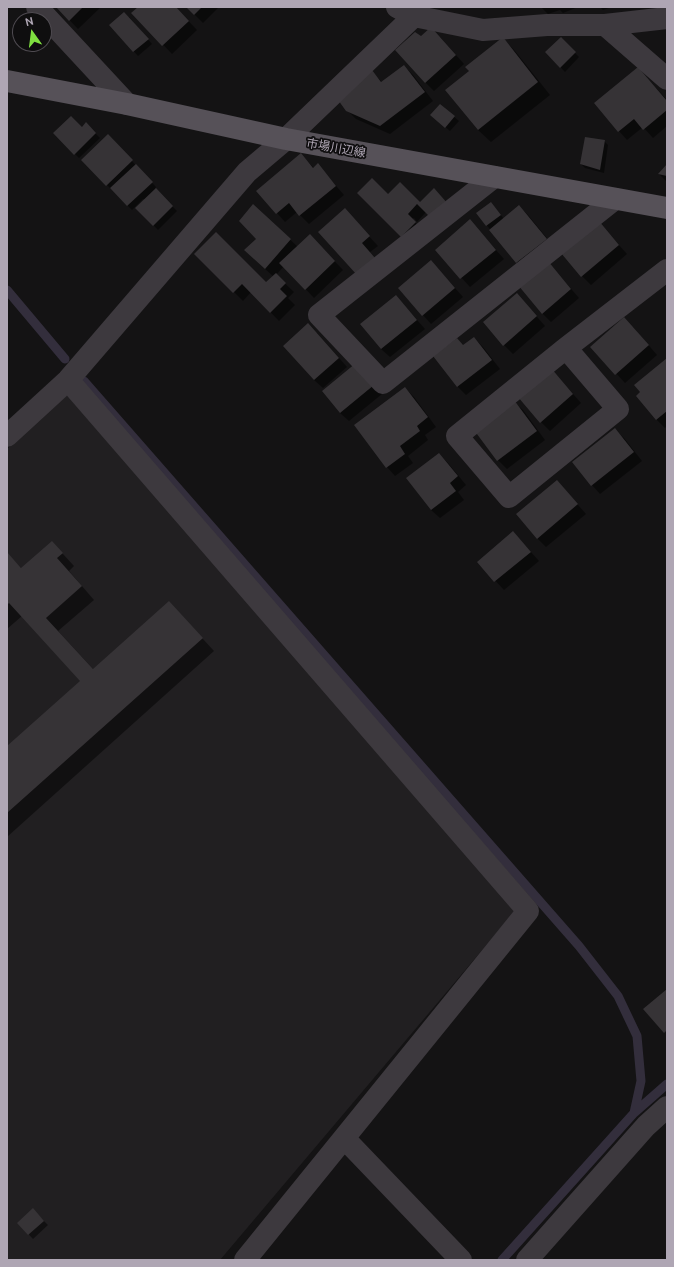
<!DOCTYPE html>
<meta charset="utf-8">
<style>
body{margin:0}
#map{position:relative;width:674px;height:1267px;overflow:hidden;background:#141314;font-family:Ubuntu,sans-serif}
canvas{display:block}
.frame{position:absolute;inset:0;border:8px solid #afa6b4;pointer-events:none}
.north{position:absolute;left:12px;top:12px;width:40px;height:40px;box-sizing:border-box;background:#0f0e0f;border:1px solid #4f4b51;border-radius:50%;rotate:346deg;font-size:11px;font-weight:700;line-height:16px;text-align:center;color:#afa6b4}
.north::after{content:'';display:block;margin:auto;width:14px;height:18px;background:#7fdf40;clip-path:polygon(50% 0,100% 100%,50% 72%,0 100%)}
</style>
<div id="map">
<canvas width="674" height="1267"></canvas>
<div class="frame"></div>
<div class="north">N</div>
</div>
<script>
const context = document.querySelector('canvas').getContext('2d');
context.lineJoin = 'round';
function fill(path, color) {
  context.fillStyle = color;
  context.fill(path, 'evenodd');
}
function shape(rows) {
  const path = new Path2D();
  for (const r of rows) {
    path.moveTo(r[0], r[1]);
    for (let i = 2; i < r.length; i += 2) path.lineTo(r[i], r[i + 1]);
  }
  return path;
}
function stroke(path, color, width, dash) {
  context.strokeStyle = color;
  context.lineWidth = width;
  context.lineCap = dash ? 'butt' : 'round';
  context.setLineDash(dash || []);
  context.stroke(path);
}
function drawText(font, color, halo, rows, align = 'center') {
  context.font = font + ' Ubuntu,"Noto Sans JP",sans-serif';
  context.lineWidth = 3.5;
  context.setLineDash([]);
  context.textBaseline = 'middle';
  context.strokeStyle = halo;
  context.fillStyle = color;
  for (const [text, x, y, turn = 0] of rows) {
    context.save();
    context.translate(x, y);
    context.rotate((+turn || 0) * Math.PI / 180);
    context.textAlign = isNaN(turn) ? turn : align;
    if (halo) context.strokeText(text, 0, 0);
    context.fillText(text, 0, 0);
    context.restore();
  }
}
const built = shape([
 [68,394,516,910,220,1260,7,1260,7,449]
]);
const shadow = shape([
 [57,7,101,7,78,29],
 [140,7,175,7,197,30,172,54,133,13],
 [187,7,219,7,203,23],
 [541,7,578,7,563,13,560,10,548,14],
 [600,7,612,7,603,10],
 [129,17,152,44,138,56,110,25],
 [422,37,440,37,464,64,434,91,425,82],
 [503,38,515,51,550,95,491,142,478,130,446,91,471,71],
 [561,39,579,57,565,72,546,52],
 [404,66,413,75,433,101,390,134,356,119,347,110,372,72,382,82],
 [638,68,667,100,667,126,653,138,643,127,627,140,619,131],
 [440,105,459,121,450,131,436,119],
 [86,124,100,138,79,158,54,133,82,128],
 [604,141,608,145,604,173,585,168,581,164],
 [116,144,156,187,155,189,177,211,158,230,137,208,145,200,143,199,132,210,82,160],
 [301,155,314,168,318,165,344,195,309,224,297,212,285,222,277,213],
 [667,166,667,182,659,174],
 [400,183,426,212,417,222,414,218,412,219,424,232,410,245,359,193,388,195],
 [491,203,504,219,519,206,528,215,555,248,517,263,477,213],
 [253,205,298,247,319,245,343,270,314,298,284,266,276,275,294,292,288,298,295,305,279,321,251,292,243,301,196,254,266,284,274,277,254,259,257,239],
 [353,219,378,246,370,252,320,232],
 [470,221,504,259,470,287,436,250],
 [599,223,627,254,591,285,582,276],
 [431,261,463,297,431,324,423,315],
 [548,262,579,298,551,322,542,313],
 [517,294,545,326,513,354,504,345],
 [396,296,425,329,390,357,381,349],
 [633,327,657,355,625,383,592,347],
 [317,333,347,367,323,388,314,380],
 [474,338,483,347,500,369,466,395,457,386,464,346],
 [667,359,667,426,665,428,656,419],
 [551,369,581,403,550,431,541,422],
 [365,373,382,394,349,421,340,413],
 [405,388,414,397,436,427,425,435,428,440,408,456,413,463,395,476,387,467],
 [514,402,523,410,545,440,507,469,498,460],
 [615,430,624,438,642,461,600,494,592,485],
 [439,454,448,463,466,485,458,492,464,500,440,518,431,510],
 [557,481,586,514,546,547,537,538],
 [513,532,539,561,504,590,478,562],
 [52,542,74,566,69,571,94,600,58,631,94,670,169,602,214,651,7,837,7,748,81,681,22,616,7,629,7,553,22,569],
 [37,1214,48,1225,33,1239,18,1223]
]);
const stream = shape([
 [7,290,65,359],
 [84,381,579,946,618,996,637,1036,641,1081,634,1113],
 [502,1260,634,1113,667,1084]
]);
const building = shape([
 [56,7,83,7,69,21],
 [138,7,176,7,189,21,162,46,131,13],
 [186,7,202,7,194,15],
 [124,12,149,39,133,52,109,25],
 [431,27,456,55,425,83,395,50,415,32,421,36],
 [503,37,538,82,478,130,445,90,469,71,465,67],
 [561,37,576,52,560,68,545,52],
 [404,65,425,92,380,126,346,111,336,97,372,70,381,82],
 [638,67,667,101,667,110,643,130,634,119,618,132,594,103],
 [440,104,455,116,445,128,430,115],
 [71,116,82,127,86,122,96,133,74,155,53,133],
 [108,134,133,160,106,186,81,160],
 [585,137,605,140,600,170,580,164],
 [301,153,313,168,318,163,336,186,299,216,289,203,276,214,256,191],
 [136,164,153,182,127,206,110,188],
 [667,164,667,176,658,174],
 [372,178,388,194,400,182,420,202,434,188,448,204,432,219,417,204,408,214,416,222,401,237,357,193],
 [156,188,173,206,153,226,135,208],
 [491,202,501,215,486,226,476,213],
 [253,204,291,239,265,269,244,250,256,239,239,221],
 [519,205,547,239,516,263,489,230],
 [345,208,370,236,362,243,375,258,357,275,318,232],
 [470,219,496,250,460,279,435,250],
 [599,221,619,245,581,277,561,253],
 [216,232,266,282,276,273,286,283,280,289,287,296,270,313,242,284,233,293,194,254],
 [310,234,335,261,305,290,279,263],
 [431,260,455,288,422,316,398,288],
 [548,261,571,289,542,314,518,285],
 [517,293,537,316,503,346,483,322],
 [396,295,417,320,381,349,360,324],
 [624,317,649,345,615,375,590,347],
 [308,323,339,358,314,380,283,346],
 [474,337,492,360,457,387,433,356,457,338,463,345],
 [667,358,667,411,656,420,636,396,640,392,634,385],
 [356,363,374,385,340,413,322,391],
 [551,368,573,394,540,423,518,397],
 [405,387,428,417,417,426,420,431,400,446,405,454,386,468,354,425],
 [514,400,537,431,497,461,474,430],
 [615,428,634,452,591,486,572,462],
 [439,453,458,476,450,483,456,491,431,510,406,478],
 [557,480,578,504,537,539,516,514],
 [513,531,531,552,494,582,477,562],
 [52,541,63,553,57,558,82,586,46,618,93,669,169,601,203,638,7,813,7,746,80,681,9,603,7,605,7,552,21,568],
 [667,989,667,1030,664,1033,643,1009],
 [33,1208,44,1221,28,1235,17,1223]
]);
const minor = shape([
 [37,7,127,104],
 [397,7,414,16,483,30,547,25,605,25,667,18],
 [605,25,667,79],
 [494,177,319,315,383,383,615,199],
 [566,348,618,409,509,497,457,436,566,348,667,270],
 [68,380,528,911,344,1138,245,1260],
 [7,436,68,380,247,172,286,139,414,16],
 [344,1138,461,1260],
 [527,1260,646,1126,667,1107]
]);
const major = shape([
 [7,81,127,104,286,139,667,208]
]);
const streetNames = [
 ["市場川辺線",336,148,10]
];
fill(built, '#211f21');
fill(shadow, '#0007');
stroke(stream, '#332e3c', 9);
fill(building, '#363336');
stroke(minor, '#3d393e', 22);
stroke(major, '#565158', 22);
drawText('12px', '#afa6b4', '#0f0e0f', streetNames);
</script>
